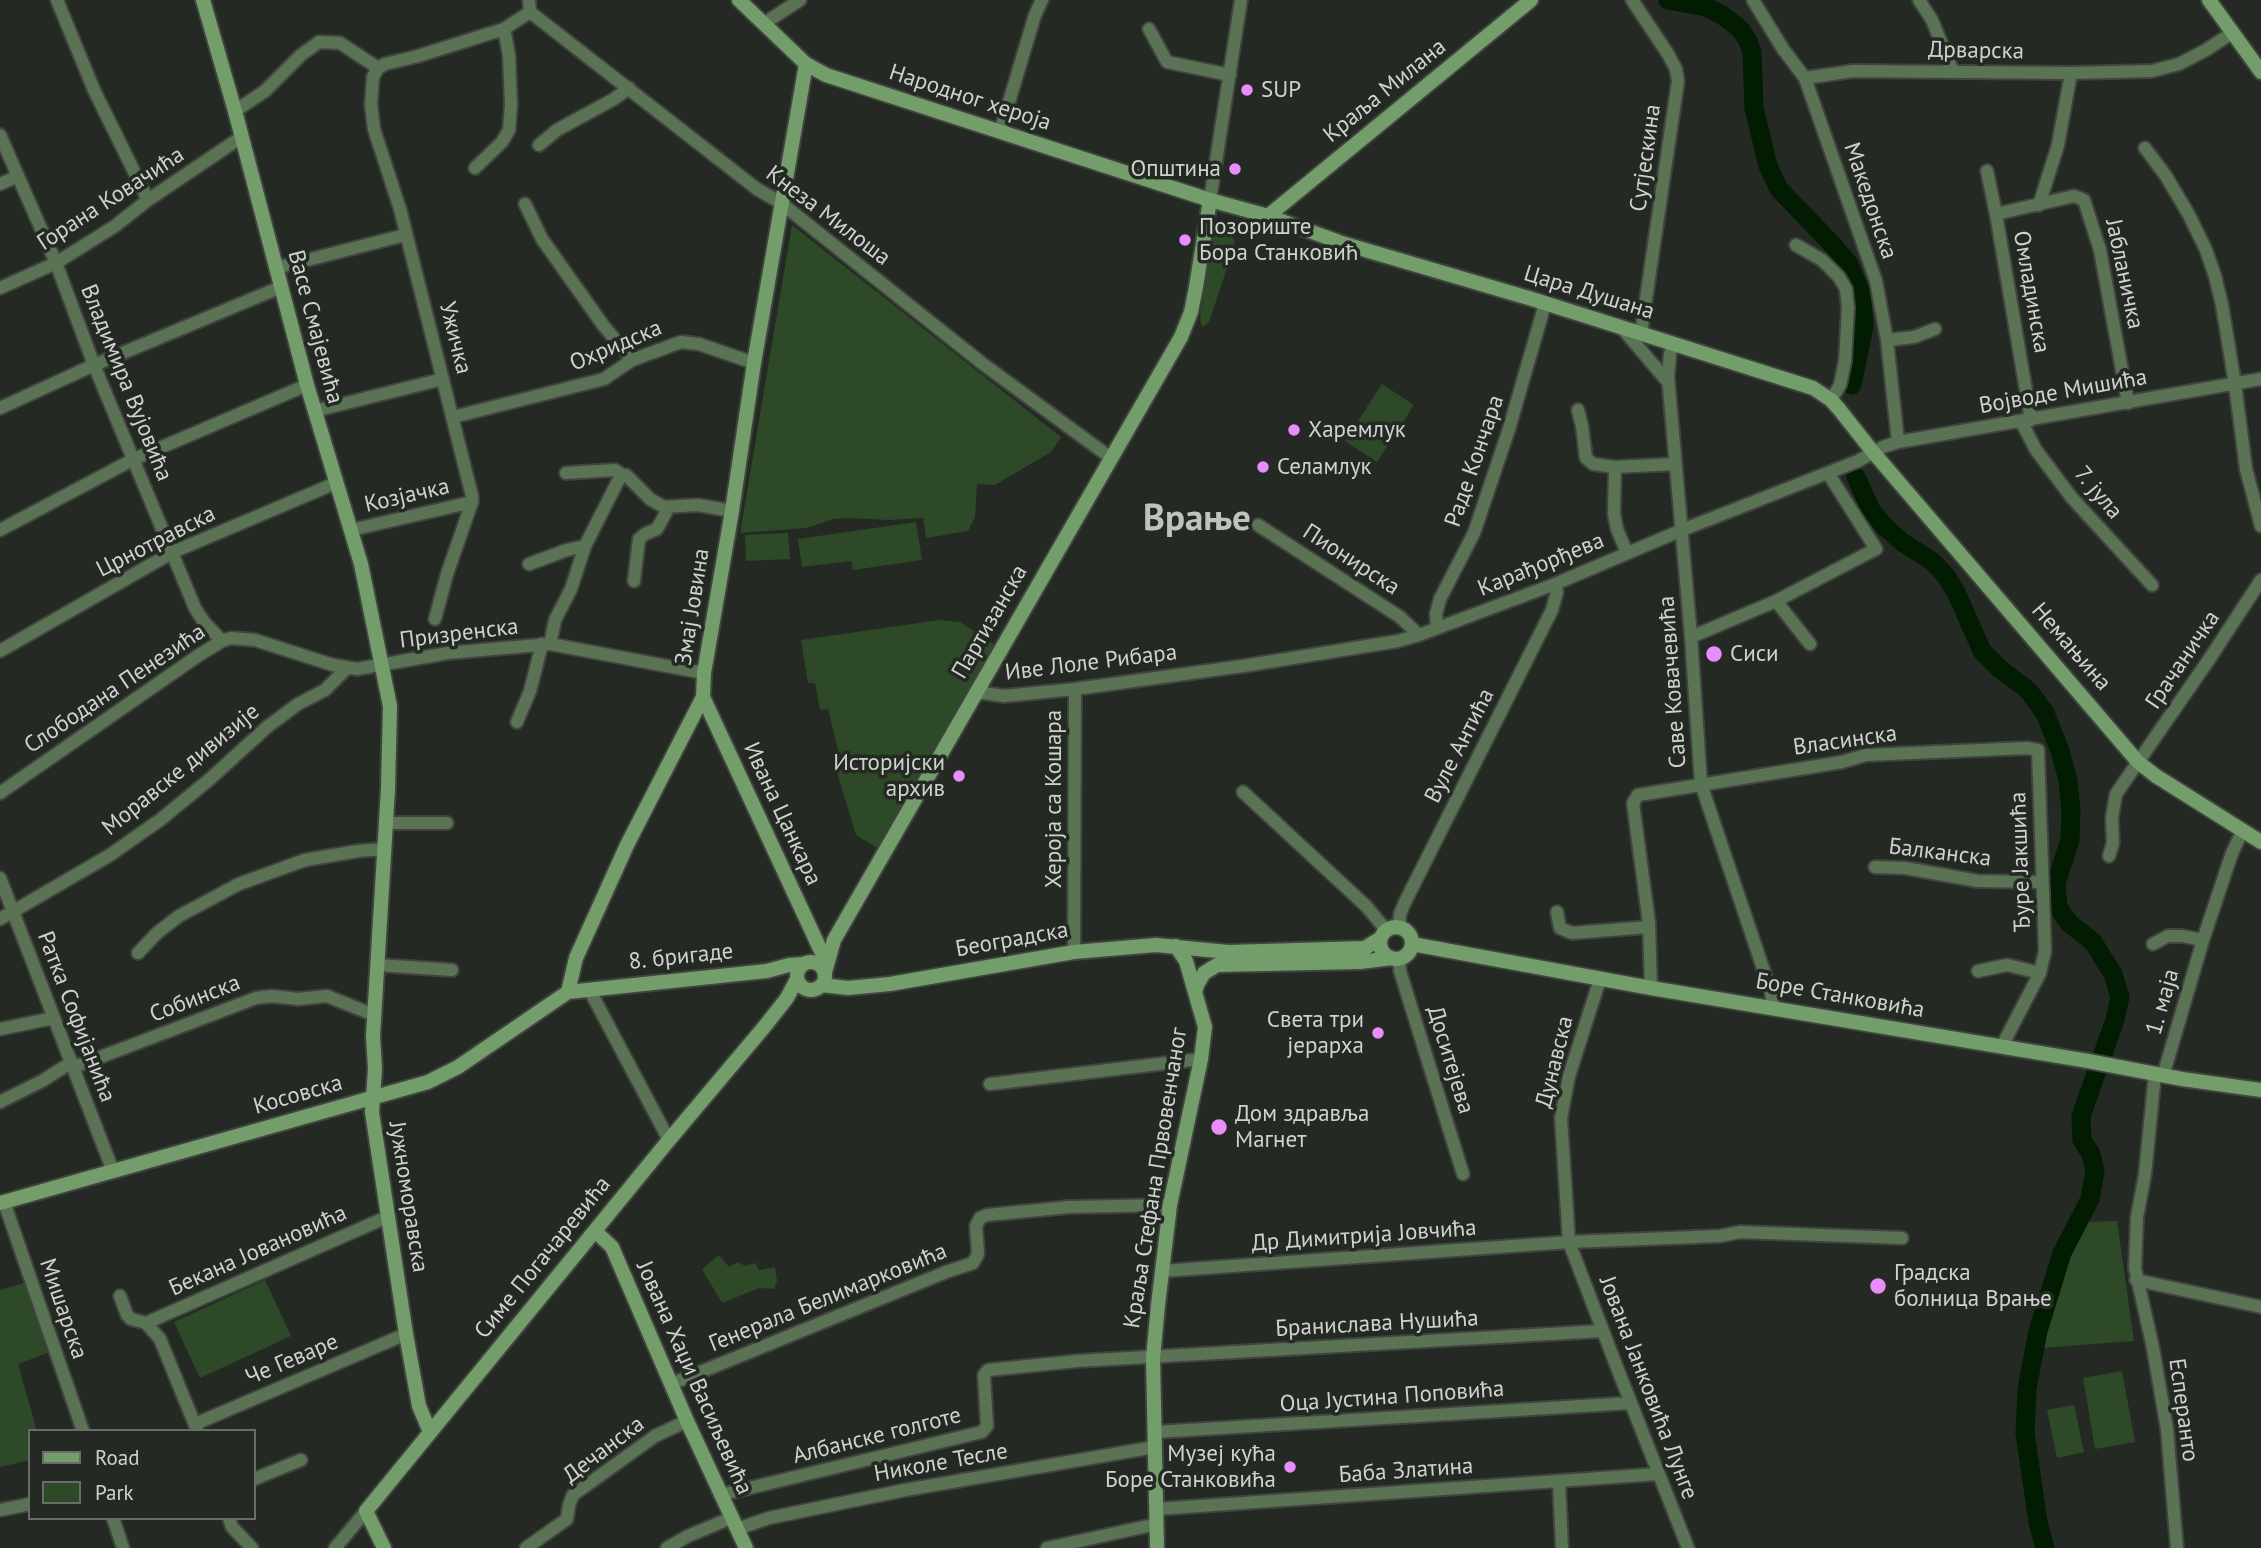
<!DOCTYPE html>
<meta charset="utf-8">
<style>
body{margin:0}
#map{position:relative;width:2261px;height:1548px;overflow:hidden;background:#242a23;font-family:"PT Sans",sans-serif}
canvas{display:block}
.legend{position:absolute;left:28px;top:1429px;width:228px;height:91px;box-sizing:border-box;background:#242a23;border:2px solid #686e67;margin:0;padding:9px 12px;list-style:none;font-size:21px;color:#cfd3ce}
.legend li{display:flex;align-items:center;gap:14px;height:35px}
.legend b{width:35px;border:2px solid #686e67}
</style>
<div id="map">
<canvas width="2261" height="1548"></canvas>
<ul class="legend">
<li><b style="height:9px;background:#739e6b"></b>Road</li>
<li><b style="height:19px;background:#2d4927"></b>Park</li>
</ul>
</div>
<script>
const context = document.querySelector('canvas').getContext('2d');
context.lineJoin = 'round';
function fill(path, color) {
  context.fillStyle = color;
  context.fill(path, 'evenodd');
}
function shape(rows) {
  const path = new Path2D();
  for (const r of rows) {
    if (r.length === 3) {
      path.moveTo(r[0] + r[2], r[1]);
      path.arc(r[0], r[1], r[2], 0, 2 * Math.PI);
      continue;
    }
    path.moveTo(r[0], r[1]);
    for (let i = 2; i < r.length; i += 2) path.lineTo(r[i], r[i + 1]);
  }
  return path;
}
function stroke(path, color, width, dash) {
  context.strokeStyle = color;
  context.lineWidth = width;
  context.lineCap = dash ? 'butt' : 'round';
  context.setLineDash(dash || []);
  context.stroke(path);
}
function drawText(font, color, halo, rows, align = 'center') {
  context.font = font + ' "PT Sans",sans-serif';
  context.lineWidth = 7;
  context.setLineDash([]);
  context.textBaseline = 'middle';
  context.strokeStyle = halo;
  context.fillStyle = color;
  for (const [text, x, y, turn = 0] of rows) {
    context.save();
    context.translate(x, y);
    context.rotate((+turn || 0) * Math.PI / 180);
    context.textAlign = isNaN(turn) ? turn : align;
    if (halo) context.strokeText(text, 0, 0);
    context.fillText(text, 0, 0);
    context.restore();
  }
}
const green = shape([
 [792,225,1061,437,1051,452,995,485,977,484,975,517,968,531,926,538,923,518,889,520,850,518,833,519,807,528,740,533],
 [1219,232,1225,232,1231,235,1235,241,1234,247,1209,322,1203,327,1201,324,1200,317,1213,239,1215,235],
 [1382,384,1414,405,1377,462,1345,441],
 [916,522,922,560,853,570,851,561,802,567,798,539],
 [788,533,790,559,746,561,745,535],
 [939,620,960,622,1001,649,968,707,913,784,884,852,856,835,832,756,839,754,828,709,820,710,815,683,808,683,801,640],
 [2117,1221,2134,1341,2040,1348,2068,1256,2086,1222],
 [719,1255,729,1267,738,1262,745,1266,755,1263,759,1270,775,1267,777,1281,774,1289,759,1288,722,1303,702,1269],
 [265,1280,291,1336,200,1378,174,1322],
 [27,1282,50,1352,18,1364,37,1431,30,1431,30,1460,0,1467,0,1290],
 [2122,1371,2135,1442,2095,1449,2083,1378],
 [2074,1405,2084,1452,2057,1458,2047,1410]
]);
const river = shape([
 [1668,0,1706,7,1722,15,1740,29,1748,41,1752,52,1754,108,1768,166,1779,189,1830,242,1848,263,1861,292,1864,326,1852,385],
 [1856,477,1871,510,1885,527,1902,542,1932,561,1946,576,1956,592,1982,651,2000,669,2028,690,2045,713,2060,751,2068,780,2071,810,2070,840,2056,883,2058,907,2069,923,2093,942,2113,974,2120,997,2115,1020,2081,1116,2082,1140,2091,1154,2095,1171,2090,1199,2062,1253,2038,1331,2027,1389,2025,1433,2038,1522,2045,1548]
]);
const street = shape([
 [57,0,94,90,148,200],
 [529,0,530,12,757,189,781,203,983,364,1111,458],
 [1632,0,1668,54,1676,69,1678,81,1641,333],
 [1753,0,1783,49,1805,78,1853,71,2071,73,2152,71,2179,64,2206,50,2232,33],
 [1919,0,1932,20,1953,72],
 [763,24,800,0],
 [1149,29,1167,62,1230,75],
 [1805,78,1876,281,1887,340,1898,442],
 [235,111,265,91,301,55,319,42,340,43,378,68],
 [1000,132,1035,15,1042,0],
 [0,135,56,263,94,365,195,608,204,622,222,641],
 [539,145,557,130,614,99,629,88],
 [2145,148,2166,176,2189,215,2206,250,2215,276,2222,305,2235,384,2246,469,2261,526],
 [475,168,502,142,509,130,511,105,509,55,504,29],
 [1987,171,1996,214,2031,420],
 [0,184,18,176],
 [1210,200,1241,0],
 [525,204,542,239,603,325,632,360],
 [2039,205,2058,145,2071,73],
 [1996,214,2074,196,2084,200,2100,250,2128,403],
 [1796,245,1822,260,1839,277,1846,289,1848,308,1845,361,1840,385,1831,400],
 [276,268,405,235],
 [0,288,56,263,115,226,148,200,240,138],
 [1622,328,1668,382],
 [1887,340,1914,337,1935,329],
 [1673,343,1670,354,1668,377,1691,637,1701,784,1771,992,1773,1008],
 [0,408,94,365,281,287],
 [1578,410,1582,426,1586,458,1593,464,1615,467,1675,464],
 [314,411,443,379],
 [453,417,604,379,632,360,681,342,699,344,754,363],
 [2021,421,2036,450,2072,498,2152,585],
 [1615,467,1614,514,1617,529,1627,553],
 [566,473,615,470,622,475],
 [1258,525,1400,617,1419,635],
 [0,530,134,459,307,385],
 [351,530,472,502],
 [529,564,567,550,585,546],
 [634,581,639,539,645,534,657,529,669,507],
 [1776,601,1810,644],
 [435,619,447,574,472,502,472,496,400,209,374,129,371,105,373,77,378,68,385,64,418,56,504,29,530,12],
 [1437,628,1436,614,1440,599,1474,533,1509,429,1545,304],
 [1691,637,1776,601,1876,549,1828,473],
 [550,644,555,620,571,589,585,546,620,477,626,475,650,499,664,507,698,505,732,511],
 [0,651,173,552,336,483],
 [976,692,1004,696,1075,689,1243,666,1398,641,1419,635,1555,584,1682,530,1858,461,1883,447,1898,442,2261,379],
 [517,722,530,691,542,644],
 [1243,792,1366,906,1387,931],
 [0,793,199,655,222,641,231,638,255,640,333,665,357,669,448,653,550,644,704,673],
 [386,823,447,823],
 [2109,856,2113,843,2112,818,2116,794,2210,658,2261,580],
 [1875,867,1905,868,1978,881,2042,882],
 [0,878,113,1171],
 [1557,912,1560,928,1572,933,1649,927],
 [0,919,110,855,160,820,210,779,267,727,298,704,325,690,347,668],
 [1399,927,1400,914,1405,902,1552,610,1557,592,1555,584],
 [2153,944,2168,936,2182,936,2203,940],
 [1074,952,1075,689],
 [138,953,157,933,179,916,239,884,305,860,358,851,384,849],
 [1399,959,1400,971,1463,1174],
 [378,965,452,970],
 [1978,971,2007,965,2040,973],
 [1600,979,1569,1076,1561,1118,1569,1242,1616,1365,1688,1548],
 [1651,988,1649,923,1633,803,1638,795,1842,762,1866,755,2027,748,2038,750,2045,951,2040,973,2002,1046],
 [589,989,669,1140],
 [0,1029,54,1018],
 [74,1067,256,998,272,996,298,999,327,996,374,1015],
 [2155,1074,2145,1174,2137,1217,2135,1268,2153,1348,2167,1429,2177,1548],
 [2163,1076,2203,940,2232,853,2243,830],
 [990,1084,1201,1059],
 [0,1102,42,1081,72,1062],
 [4,1202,83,1431],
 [1162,1271,1569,1242,1720,1236,1740,1232,1902,1238],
 [2136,1280,2261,1307],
 [120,1296,127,1315,131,1319,146,1323,160,1339,197,1430],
 [146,1323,387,1217],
 [671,1384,946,1272,973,1263,978,1254,976,1226,980,1218,987,1215,1069,1207,1170,1205],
 [195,1424,406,1334],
 [1155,1432,1631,1403],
 [254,1479,301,1460],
 [1559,1482,1562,1548],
 [720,1495,982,1432,987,1426,984,1375,988,1370,1077,1361,1602,1331],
 [1157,1509,1658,1474],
 [0,1510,30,1504],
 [113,1518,123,1548],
 [229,1518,232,1527,252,1548],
 [737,1529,769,1518,905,1490,1155,1447],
 [335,1548,366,1511],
 [526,1548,567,1519,569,1505,573,1495,655,1436,687,1421],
 [667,1548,688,1536,731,1518],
 [1047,1548,1157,1524]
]);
const secondary = shape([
 [203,0,235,111,307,385,361,564,390,706,388,789,373,1036,375,1069,372,1112,406,1334,419,1406,430,1432],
 [739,0,806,64,826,75,1210,200,1268,216,1345,244,1532,299,1813,388,1831,400,1839,409,1873,452,2138,762,2156,776,2261,842],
 [2209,0,2261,72],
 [1268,216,1531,0],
 [703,697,821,951],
 [1396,943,16],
 [1412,944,1651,988,2088,1061,2182,1079,2261,1090],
 [811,976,14],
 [825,972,834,940,1181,337,1191,312,1196,287,1210,200],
 [822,985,848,988,890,984,1074,952,1156,945,1228,952,1365,948,1381,938],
 [568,992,576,958,627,845,703,697,704,673,732,511,754,363,806,64],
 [1195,992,1197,985,1204,973,1217,965,1360,962,1392,958],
 [0,1203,428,1082,458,1067,568,992,767,971,789,965,804,964],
 [595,1231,612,1247,687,1421,746,1548],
 [384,1548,366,1511,669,1140,765,1026,787,998,797,979],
 [1157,1548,1153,1358,1158,1305,1170,1205,1201,1059,1205,1027,1186,961,1176,946]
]);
const markers = [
 [1247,90,7,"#e98dfd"],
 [1235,169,7,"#e98dfd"],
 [1185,240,7,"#e98dfd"],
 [1294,430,7,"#e98dfd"],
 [1263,467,7,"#e98dfd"],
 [1714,654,9,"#e98dfd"],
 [959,776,7,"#e98dfd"],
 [1378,1033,7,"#e98dfd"],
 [1219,1127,9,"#e98dfd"],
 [1878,1286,9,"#e98dfd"],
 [1290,1467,7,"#e98dfd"]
];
const streetNames = [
 ["Дрварска",1976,51,1],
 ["Краља Милана",1385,91,-39],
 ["Народног хероја",970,98,18],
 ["Сутјескина",1646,158,-82],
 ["Горана Ковачића",111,199,-33],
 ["Македонска",1870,201,71],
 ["Кнеза Милоша",828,216,37],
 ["Јабланичка",2124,274,78],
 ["Омладинска",2031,292,80],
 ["Цара Душана",1589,293,17],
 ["Васе Смајевића",315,327,75],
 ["Ужичка",455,338,76],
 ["Охридска",616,346,-23],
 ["Владимира Вујовића",126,383,68],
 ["Војводе Мишића",2063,392,-10],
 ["Раде Кончара",1475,461,-71],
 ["7. јула",2098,493,50],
 ["Козјачка",407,496,-13],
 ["Црнотравска",156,542,-27],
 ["Пионирска",1351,560,33],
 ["Карађорђева",1541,565,-22],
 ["Змај Јовина",693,607,-81],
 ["Партизанска",990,622,-60],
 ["Призренска",459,634,-7],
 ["Немањина",2071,647,49],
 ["Грачаничка",2183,660,-56],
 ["Иве Лоле Рибара",1091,663,-7],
 ["Саве Ковачевића",1673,682,-94],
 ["Слободана Пенезића",115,689,-34],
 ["Власинска",1845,741,-8],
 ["Вуле Антића",1460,746,-63],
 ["Моравске дивизије",181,770,-39],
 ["Хероја са Кошара",1054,799,-90],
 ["Ивана Цанкара",782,814,65],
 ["Балканска",1940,853,7],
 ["Ђуре Јакшића",2021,862,-92],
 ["Београдска",1012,940,-10],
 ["8. бригаде",681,957,-6],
 ["Боре Станковића",1840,996,10],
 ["Собинска",195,999,-21],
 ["1. маја",2163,1002,-74],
 ["Ратка Софијанића",76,1017,69],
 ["Доситејева",1450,1060,73],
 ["Дунавска",1555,1062,-76],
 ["Косовска",298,1095,-16],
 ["Краља Стефана Првовенчаног",1156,1178,-81],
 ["Јужноморавска",408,1197,81],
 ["Др Димитрија Јовчића",1364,1236,-4],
 ["Бекана Јовановића",258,1251,-24],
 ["Симе Погачаревића",543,1258,-51],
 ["Генерала Белимарковића",828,1298,-22],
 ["Мишарска",63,1309,71],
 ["Бранислава Нушића",1377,1324,-3],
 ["Че Геваре",292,1360,-23],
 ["Јована Хаџи Васиљевића",694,1378,66],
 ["Јована Јанковића Лунге",1648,1388,69],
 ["Оца Јустина Поповића",1392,1397,-4],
 ["Есперанто",2183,1410,82],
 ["Албанске голготе",877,1436,-14],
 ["Дечанска",604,1450,-37],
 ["Николе Тесле",941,1463,-10],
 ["Баба Златина",1406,1471,-4]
];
const poiNames = [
 ["SUP",1261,90],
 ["Општина",1221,169,"right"],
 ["Позориште",1199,227],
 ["Бора Станковић",1199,253],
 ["Харемлук",1308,430],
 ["Селамлук",1277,467],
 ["Сиси",1730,654],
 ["Историјски",945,763,"right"],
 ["архив",945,789,"right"],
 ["Света три",1364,1020,"right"],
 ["јерарха",1364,1046,"right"],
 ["Дом здравља",1235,1114],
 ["Магнет",1235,1140],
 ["Градска",1894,1273],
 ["болница Врање",1894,1299],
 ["Музеј кућа",1276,1454,"right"],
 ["Боре Станковића",1276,1480,"right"]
];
const townNames = [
 ["Врање",1197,519]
];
fill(green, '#2d4927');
stroke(river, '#011c00', 19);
stroke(street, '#3f453e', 16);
stroke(secondary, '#3f453e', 18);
stroke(street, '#597354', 12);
stroke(secondary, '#739e6b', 14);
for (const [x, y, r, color] of markers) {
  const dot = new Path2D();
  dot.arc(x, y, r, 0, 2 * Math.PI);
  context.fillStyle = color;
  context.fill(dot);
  stroke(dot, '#242a23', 2.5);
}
drawText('23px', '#cfd3ce', '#242a23', streetNames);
drawText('23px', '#cfd3ce', '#242a23', poiNames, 'left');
drawText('bold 37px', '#bdc5bb', '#242a23', townNames);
</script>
